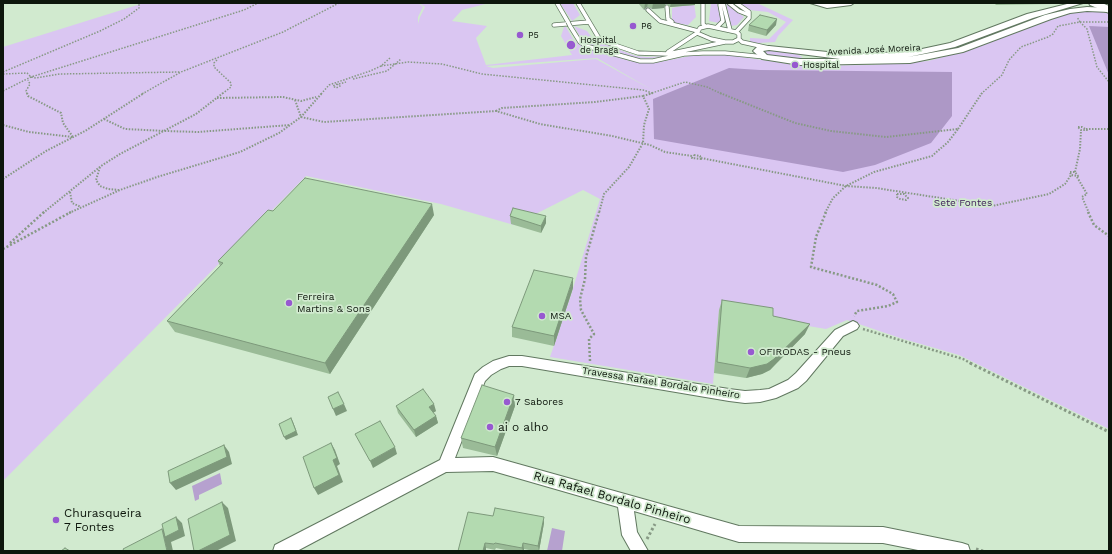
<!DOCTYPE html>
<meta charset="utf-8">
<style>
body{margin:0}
#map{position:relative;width:1112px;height:554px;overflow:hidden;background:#d1eacf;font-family:"Work Sans",sans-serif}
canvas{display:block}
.frame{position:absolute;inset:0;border:4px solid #0d160c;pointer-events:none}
</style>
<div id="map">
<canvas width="1112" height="554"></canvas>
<div class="frame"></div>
</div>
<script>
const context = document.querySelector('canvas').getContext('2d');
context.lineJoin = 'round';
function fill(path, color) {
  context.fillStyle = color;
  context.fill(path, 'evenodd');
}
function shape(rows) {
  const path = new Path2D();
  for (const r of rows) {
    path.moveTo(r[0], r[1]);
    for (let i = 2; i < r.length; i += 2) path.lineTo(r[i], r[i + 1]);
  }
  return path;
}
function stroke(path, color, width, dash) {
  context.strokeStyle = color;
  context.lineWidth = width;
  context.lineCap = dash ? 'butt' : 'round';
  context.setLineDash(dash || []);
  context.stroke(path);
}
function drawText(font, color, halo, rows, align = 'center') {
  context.font = font + ' "Work Sans",sans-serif';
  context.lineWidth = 3.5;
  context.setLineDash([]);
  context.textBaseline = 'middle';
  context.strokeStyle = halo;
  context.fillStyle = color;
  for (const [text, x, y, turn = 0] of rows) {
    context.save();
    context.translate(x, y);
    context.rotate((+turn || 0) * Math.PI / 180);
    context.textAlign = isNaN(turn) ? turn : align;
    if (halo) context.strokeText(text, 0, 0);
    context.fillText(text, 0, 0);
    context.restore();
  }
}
const green = shape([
 [144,3,418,3,423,7,418,17,418,24,420,17,425,7,419,3,489,3,462,10,452,21,487,26,476,38,486,65,572,55,561,36,564,27,566,27,573,39,580,45,630,61,639,62,654,63,690,56,730,55,744,56,742,57,803,66,869,65,928,61,966,51,1043,21,1074,12,1087,10,1109,13,1109,429,959,355,900,338,847,320,826,329,719,311,713,384,550,357,571,295,600,199,583,190,514,225,441,204,306,176,3,481,3,47],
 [597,58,654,91,674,83,654,91,596,59,493,68,486,66],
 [560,3,573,3,580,15,572,21],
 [639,3,694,3,696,17,688,25,675,23,672,20,672,8,688,5,644,10],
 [711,3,717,3,721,20,719,23,709,21],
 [726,3,744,17,737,25,731,26],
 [738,3,757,3,793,20,778,36,775,42,758,43,750,42,750,38,769,39,786,22,768,12,749,10],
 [574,26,587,31,593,39,596,41,636,56,647,57,667,56,647,59,635,58,591,45,581,38],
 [765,50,797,54,802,57,801,59,767,56,763,52]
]);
const forest = shape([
 [1089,26,1109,27,1109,75],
 [729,68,760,70,952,72,952,116,931,143,875,165,843,172,654,139,653,99]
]);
const water = shape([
 [220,473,222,484,199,495,199,499,195,501,192,486],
 [552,528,565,531,562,551,547,551]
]);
const pathFar3 = shape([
 [1080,22,1087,29,1097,67,1109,82],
 [1080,22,1109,22],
 [217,60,214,63,214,67,231,83,231,87,222,94],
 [381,66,408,62,442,64,482,74,643,90,652,93],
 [3,72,100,31,124,19,139,8,139,4,141,3],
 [3,74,27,73,31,77,36,78,60,74,180,72],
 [353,79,387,71,401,59],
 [337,84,340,86,336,88,333,86,337,84],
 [339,84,346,82],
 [3,91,31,77,244,10,258,3],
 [27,94,26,91,30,84,28,80],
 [142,94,181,72,283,32,339,3],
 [321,94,329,85,370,71,381,66,391,57],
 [649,94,685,82,707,87,722,94],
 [981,94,1002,75,1009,60,1021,47,1048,37,1053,34,1058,26,1080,22,1077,17]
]);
const pathFar2 = shape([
 [27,93,28,96,61,113,63,123,73,137],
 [720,93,795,123,831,131,886,137,958,129,948,142,932,156,874,172,846,186,833,198,825,213],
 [643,96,653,93],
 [217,98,283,97,301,101,316,97],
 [295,100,301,117,324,122,496,111,540,124,612,136,650,145,665,152,692,156],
 [496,111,502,108,595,102,643,96,649,109,644,125,643,143,629,167,604,194,599,213],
 [104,119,125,129,166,131,198,132,290,125],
 [3,125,29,132,73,137],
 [1078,127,1082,127,1087,130,1081,130,1078,127],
 [958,129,982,93],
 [1086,129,1109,129],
 [694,155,700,156,701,159,692,158,694,155],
 [701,158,846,186,876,188,992,206,1049,194,1065,184,1071,175],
 [100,167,96,180,100,186,108,189,119,190],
 [1070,172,1075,172,1078,176,1071,175,1070,172],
 [1075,172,1080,149,1081,130],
 [1077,177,1087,194,1082,197,1089,213],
 [3,179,46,151,85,131,144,93],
 [70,192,72,203,81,207],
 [897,194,904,194,908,198,906,200,900,199,897,197,897,194],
 [43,213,101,166,120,154,196,114,223,93],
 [69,213,120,190,157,177,240,152,279,133,301,117,322,93]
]);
const pathFar1 = shape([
 [826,212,816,237,811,267,877,285,893,294,897,302,888,306,857,311,854,316],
 [1088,212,1094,225,1109,236],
 [10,243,44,212],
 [3,249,71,212],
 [863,329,963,359,972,364],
 [590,361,589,339,594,334,581,310,580,299,585,279,586,257,599,212]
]);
const path = shape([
 [970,363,1109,432],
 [647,539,655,524],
 [976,549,983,551]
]);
const service = shape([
 [557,3,568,22],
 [578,3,600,40,638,53,668,54,725,42],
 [703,3,703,24,705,26],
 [723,3,730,30],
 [729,3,739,11,749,15],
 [736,3,749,12,749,18,736,32],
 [667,7,668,19,672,22],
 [648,10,660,21,698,31],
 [554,25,589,22],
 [570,26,580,42,586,46,640,61,653,61,684,54,703,53,725,53,765,57],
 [717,27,723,21,720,5],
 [697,33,711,39,725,42,733,42,739,39],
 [668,52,697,33,700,28,708,26,736,32,739,34,739,39,742,42,769,48]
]);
const minor = shape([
 [810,3,827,4,854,3,851,5,827,8,810,3],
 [853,321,857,323,859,326,857,329,843,336,806,381,798,388,776,398,760,402,745,403,729,401,522,366,509,366,501,369,491,375,485,381,455,458,493,457,739,526,883,527,962,543,968,545,970,551,923,551,883,543,739,542,634,511,637,532,648,551,631,551,622,535,618,507,493,471,446,472,297,551,273,551,275,545,440,460,475,374,483,367,493,361,509,356,522,356,729,389,745,391,760,390,769,389,788,380,796,373,835,330,853,321]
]);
const tertiary = shape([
 [1071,3,1083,3,1033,18,955,47,908,57,958,48,1045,15,1070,9,1087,7,1109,8,1109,12,1087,11,1070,13,1051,19,963,52,910,63,800,65,762,59,753,51,757,47,769,46,847,54,908,52,950,43,1027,14,1071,3],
 [769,50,840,59,800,59,767,55,763,51,769,50]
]);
const trunk = shape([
 [1089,3,1102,3,1109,6,1109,13,1090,5,1089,3]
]);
const serviceBridge = shape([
 [568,22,570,26]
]);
const wall = shape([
 [638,3,695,3,695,5,670,7,666,4,664,8,652,9,647,7,644,10],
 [994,3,1053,3,1053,4,996,5],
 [749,25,776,25,766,36,748,31],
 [273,211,434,215,330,374,175,332,167,321,220,266,218,261],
 [510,216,546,216,546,223,541,233,511,224],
 [573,288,554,346,512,337,512,327],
 [722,300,773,316,805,334,770,370,762,374,746,378,714,373,719,310],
 [396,406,436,411,433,413,436,416,438,423,416,437,398,413],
 [515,406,497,456,463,448,461,438],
 [493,516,544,523,539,551,534,551,524,549,524,551,510,551,496,548,495,550,486,548,486,551,458,551]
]);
const shadedWall = shape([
 [645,3,648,3,647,7,644,10],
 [653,3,666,3,664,8,652,9],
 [671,3,695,3,695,5,670,7],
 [777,19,776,25,766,36,767,30],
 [432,204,434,215,330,374,325,363],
 [546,216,546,223,541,233,541,226],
 [573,278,573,288,554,346,554,336],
 [810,324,805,334,770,370,762,374,746,378,750,368],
 [514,395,515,406,497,456,495,447],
 [344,404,347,411,336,416,333,409],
 [434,404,436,411,431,414,429,407],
 [436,416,438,423,416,437,414,430],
 [291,418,293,422,298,435,286,440,284,437],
 [331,443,335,450,340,464,337,466,343,482,318,495,314,488,333,460],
 [224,445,229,452,232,464,176,490,170,483],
 [395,447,397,454,373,468,370,461],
 [222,502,228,508,236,541,216,551,198,551],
 [176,517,182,523,185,536,171,542,173,551,167,551,162,529,169,535],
 [544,517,544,523,539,551,538,546],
 [485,543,486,548,486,551,483,551],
 [523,543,524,549,524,551,523,551,522,548]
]);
const building = shape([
 [760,15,777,19,767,30,749,25,760,15],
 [305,178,432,204,325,363,167,321,223,263,218,261,268,210,273,211,305,178],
 [513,208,546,216,541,226,510,216,513,208],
 [534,270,573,278,554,336,512,327,534,270],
 [722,300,773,308,773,316,810,324,774,359,767,364,750,368,717,362,722,300],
 [482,385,514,395,495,447,461,438,482,385],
 [423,389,434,404,429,407,436,416,414,430,396,406,423,389],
 [338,392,344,404,333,409,328,397,338,392],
 [291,418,296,431,284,437,279,424,291,418],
 [380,421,395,447,370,461,355,434,380,421],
 [331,443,337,458,333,460,339,475,314,488,303,457,331,443],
 [224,445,227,457,170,483,168,471,224,445],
 [222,502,230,535,198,551,194,551,188,519,222,502],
 [495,508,544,517,538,546,523,543,522,548,495,543,494,544,485,543,483,551,458,551,468,512,493,516,495,508],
 [176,517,179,530,165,537,162,524,176,517],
 [162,529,167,551,124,551,123,549,162,529],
 [65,548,70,551,61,551,65,548]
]);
const markers = [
 [633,26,4,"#9759d0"],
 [520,35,4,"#9759d0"],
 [571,45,5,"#9759d0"],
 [795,65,4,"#9759d0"],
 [289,303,4,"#9759d0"],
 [542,316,4,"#9759d0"],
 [751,352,4,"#9759d0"],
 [507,402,4,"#9759d0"],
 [490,427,4,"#9759d0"],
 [56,520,4,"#9759d0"]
];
const farPoinames = [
 ["P6",641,26],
 ["P5",528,35],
 ["Hospital",580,40],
 ["de Braga",580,50],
 ["Hospital",803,65]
];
const farStreetnames = [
 ["Avenida José Moreira",874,50,-3]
];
const parkNames = [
 ["Sete Fontes",963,203]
];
const poiNames = [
 ["Ferreira",297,297],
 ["Martins & Sons",297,309],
 ["MSA",550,316],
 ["OFIRODAS - Pneus",759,352],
 ["7 Sabores",515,402]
];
const streetNames = [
 ["Travessa Rafael Bordalo Pinheiro",661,383,9]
];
const nearPoinames = [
 ["ai o alho",498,427],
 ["Churasqueira",64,513],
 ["7 Fontes",64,527]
];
const nearStreetnames = [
 ["Rua Rafael Bordalo Pinheiro",612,498,16]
];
fill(green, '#dac6f2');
fill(forest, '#ad98c6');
fill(water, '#b6a1cf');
stroke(service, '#617860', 5);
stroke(minor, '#617860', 2);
stroke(tertiary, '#617860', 2);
stroke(trunk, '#617860', 2);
stroke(pathFar3, '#879985', 1.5, [1.5, 1.5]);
stroke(pathFar2, '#879985', 2, [1.5, 1.5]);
stroke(pathFar1, '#879985', 2.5, [2, 2]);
stroke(path, '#879985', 3, [2.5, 2.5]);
stroke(service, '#fff', 3.5);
fill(minor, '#fff');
fill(tertiary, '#fff');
fill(trunk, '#fff');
stroke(serviceBridge, '#617860', 5, []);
stroke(serviceBridge, '#fff', 3.5);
fill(wall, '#9abb97');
fill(shadedWall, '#7d997b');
fill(building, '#b3dab0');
stroke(building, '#7d997b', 1);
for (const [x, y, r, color] of markers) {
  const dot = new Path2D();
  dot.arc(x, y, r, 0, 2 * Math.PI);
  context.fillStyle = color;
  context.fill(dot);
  stroke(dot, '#d1eacf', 1.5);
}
drawText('9px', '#0d160c', '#d1eacf', farPoinames, 'left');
drawText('9px', '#0d160c', '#d1eacf', farStreetnames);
drawText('10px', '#3f2159', '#d1eacf', parkNames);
drawText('10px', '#0d160c', '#d1eacf', poiNames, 'left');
drawText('10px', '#0d160c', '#d1eacf', streetNames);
drawText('12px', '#0d160c', '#d1eacf', nearPoinames, 'left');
drawText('12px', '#0d160c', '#d1eacf', nearStreetnames);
</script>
